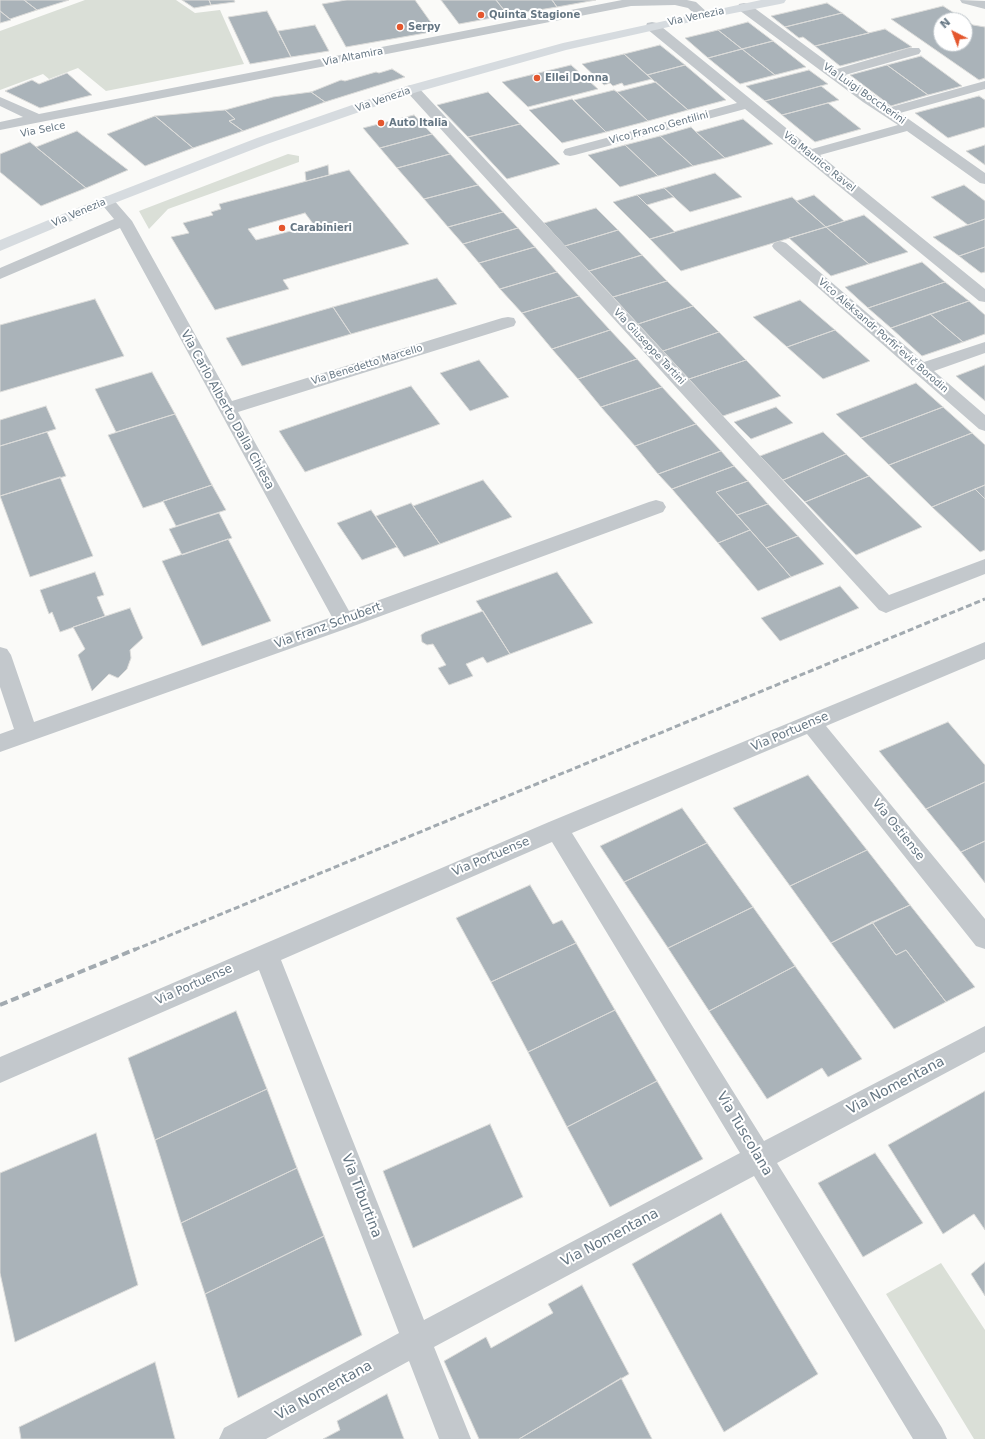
<!DOCTYPE html>
<meta charset="utf-8">
<style>
body{margin:0}
#map{position:relative;width:985px;height:1439px;overflow:hidden;background:#fafaf8;font-family:"DejaVu Sans",sans-serif}
canvas{display:block}
.north{position:absolute;left:933px;top:12px;width:40px;height:40px;box-sizing:border-box;background:#fff;border:1px solid #c1c8cd;border-radius:50%;rotate:318deg;font-size:11px;font-weight:700;line-height:16px;text-align:center;color:#657683}
.north::after{content:'';display:block;margin:auto;width:14px;height:18px;background:#e4572e;clip-path:polygon(50% 0,100% 100%,50% 72%,0 100%)}
</style>
<div id="map">
<canvas width="985" height="1439"></canvas>
<div class="north">N</div>
</div>
<script>
const context = document.querySelector('canvas').getContext('2d');
context.lineJoin = 'round';
function fill(path, color) {
  context.fillStyle = color;
  context.fill(path, 'evenodd');
}
function shape(rows) {
  const path = new Path2D();
  for (const r of rows) {
    path.moveTo(r[0], r[1]);
    for (let i = 2; i < r.length; i += 2) path.lineTo(r[i], r[i + 1]);
  }
  return path;
}
function stroke(path, color, width, dash) {
  context.strokeStyle = color;
  context.lineWidth = width;
  context.lineCap = dash ? 'butt' : 'round';
  context.setLineDash(dash || []);
  context.stroke(path);
}
function drawText(font, color, halo, rows, align = 'center') {
  context.font = font + ' "DejaVu Sans",sans-serif';
  context.lineWidth = 4;
  context.setLineDash([]);
  context.textBaseline = 'middle';
  context.strokeStyle = halo;
  context.fillStyle = color;
  for (const [text, x, y, turn = 0] of rows) {
    context.save();
    context.translate(x, y);
    context.rotate((+turn || 0) * Math.PI / 180);
    context.textAlign = isNaN(turn) ? turn : align;
    if (halo) context.strokeText(text, 0, 0);
    context.fillText(text, 0, 0);
    context.restore();
  }
}
const green = shape([
 [85,0,176,0,195,13,220,10,244,64,106,91,78,68,49,79,43,74,0,90,0,31],
 [288,154,299,156,299,162,168,209,149,229,139,211],
 [941,1263,985,1330,985,1439,974,1439,886,1294]
]);
const building = shape([
 [0,0,24,0,37,10,10,19,0,11,0,0],
 [24,0,69,0,37,10,24,0],
 [182,0,209,0,211,5,194,8,182,0],
 [209,0,234,0,235,2,211,5,209,0],
 [346,0,415,0,437,31,346,47,322,4,346,0],
 [441,0,496,0,508,15,459,24,441,0],
 [496,0,552,0,557,7,508,15,496,0],
 [552,0,596,0,557,7,552,0],
 [827,3,842,13,785,27,771,16,827,3],
 [943,6,965,20,941,20,941,44,965,44,965,20,973,25,985,27,985,78,979,80,891,19,943,6],
 [0,11,10,19,11,20,0,23,0,11],
 [267,11,291,57,250,64,228,17,267,11],
 [842,13,869,33,815,46,803,37,799,38,785,27,842,13],
 [748,22,773,41,742,49,718,30,748,22],
 [315,25,329,51,291,57,278,31,315,25],
 [885,29,912,47,840,66,815,46,885,29],
 [718,30,742,49,708,58,685,38,718,30],
 [773,41,806,67,775,75,742,49,773,41],
 [660,45,685,65,647,75,624,54,660,45],
 [742,49,775,75,740,84,708,58,742,49],
 [624,54,652,79,624,86,622,83,613,86,610,83,604,85,582,64,624,54],
 [921,56,962,86,928,95,887,65,921,56],
 [571,65,598,89,528,107,502,82,571,65],
 [685,65,726,100,688,110,647,75,685,65],
 [887,65,928,95,891,106,850,75,887,65],
 [392,69,405,77,325,102,311,92,341,80,345,81,376,72,379,73,392,69],
 [809,70,828,84,765,101,746,86,809,70],
 [67,73,92,95,40,108,5,91,32,80,39,84,67,73],
 [656,82,688,110,648,121,617,92,656,82],
 [821,86,839,100,782,115,765,101,821,86],
 [614,90,617,92,648,121,606,132,574,100,614,90],
 [311,92,325,102,243,131,229,121,235,119,225,110,273,97,311,92],
 [488,92,520,124,468,137,437,105,488,92],
 [979,96,985,100,985,127,948,138,915,113,979,96],
 [572,99,606,132,562,143,529,110,572,99],
 [828,103,861,129,815,142,782,115,828,103],
 [225,110,235,119,229,121,243,131,193,148,155,116,225,110],
 [414,115,432,134,380,148,363,128,414,115],
 [155,116,193,148,145,166,107,134,155,116],
 [743,119,773,144,725,158,696,132,743,119],
 [520,124,560,164,507,179,468,137,520,124],
 [691,127,696,132,725,158,693,166,660,136,691,127],
 [77,131,128,170,86,188,36,147,77,131],
 [432,134,450,154,397,168,380,148,432,134],
 [660,136,693,166,658,176,625,145,660,136],
 [30,142,36,147,86,188,41,206,0,172,0,154,30,142],
 [625,145,658,176,620,187,588,155,625,145],
 [985,145,985,165,966,151,985,145],
 [450,154,478,185,424,199,397,168,450,154],
 [328,165,329,175,306,181,305,172,328,165],
 [349,170,409,244,283,280,289,289,215,310,171,237,189,233,183,223,213,215,211,212,221,209,219,204,349,170],
 [305,213,314,225,256,240,248,229,305,213],
 [715,173,742,197,690,212,664,188,715,173],
 [478,185,503,212,448,227,424,199,478,185],
 [964,185,985,201,985,219,968,225,931,197,964,185],
 [664,188,674,197,647,205,637,195,664,188],
 [637,195,647,205,675,232,650,239,613,202,637,195],
 [814,195,844,221,826,227,796,201,814,195],
 [792,197,826,227,681,271,650,239,792,197],
 [596,208,618,230,565,246,544,223,596,208],
 [503,212,518,228,463,244,448,227,503,212],
 [864,215,908,252,869,264,826,227,864,215],
 [985,219,985,247,959,256,933,237,985,219],
 [826,227,869,264,831,276,789,238,826,227],
 [518,228,535,247,479,263,463,244,518,228],
 [618,230,642,255,589,271,565,246,618,230],
 [535,247,557,272,500,289,479,263,535,247],
 [985,247,985,272,981,273,959,256,985,247],
 [642,255,667,281,613,297,589,271,642,255],
 [922,262,945,282,868,308,845,287,922,262],
 [557,272,579,296,522,313,500,289,557,272],
 [437,278,457,304,351,334,333,307,437,278],
 [667,281,693,306,638,324,613,297,667,281],
 [945,282,969,301,891,328,868,308,945,282],
 [579,296,610,330,552,349,522,313,579,296],
 [95,299,124,356,0,392,0,325,95,299],
 [800,300,835,330,787,347,753,317,800,300],
 [969,301,985,315,985,334,963,342,930,314,969,301],
 [693,306,719,332,663,351,638,324,693,306],
 [333,307,351,334,242,366,226,338,333,307],
 [930,314,963,342,922,356,891,328,930,314],
 [610,330,637,359,578,379,552,349,610,330],
 [835,330,870,361,823,379,787,347,835,330],
 [719,332,746,360,689,379,663,351,719,332],
 [637,359,662,387,601,407,578,379,637,359],
 [479,360,509,397,470,411,440,373,479,360],
 [746,360,781,396,723,416,689,379,746,360],
 [985,365,985,401,956,376,985,365],
 [152,372,175,414,116,432,95,389,152,372],
 [916,383,943,407,861,438,836,414,916,383],
 [411,386,440,424,305,472,279,431,411,386],
 [662,387,696,424,635,446,601,407,662,387],
 [46,406,56,429,0,446,0,420,46,406],
 [776,407,793,423,751,439,734,422,776,407],
 [943,407,972,433,889,465,861,438,943,407],
 [175,414,212,485,143,508,108,435,175,414],
 [696,424,721,451,658,474,635,446,696,424],
 [47,432,66,476,0,496,0,446,47,432],
 [823,432,846,454,783,480,760,456,823,432],
 [972,433,985,445,985,485,932,507,889,465,972,433],
 [721,451,734,466,672,489,658,474,721,451],
 [846,454,869,476,805,502,783,480,846,454],
 [734,466,748,481,716,492,750,530,718,543,672,489,734,466],
 [869,476,922,527,856,555,805,502,869,476],
 [60,477,93,556,30,577,0,496,60,477],
 [483,480,512,517,440,544,413,506,483,480],
 [748,481,768,504,737,515,716,492,748,481],
 [212,485,226,510,176,526,163,501,212,485],
 [985,485,985,499,975,489,985,485],
 [975,489,985,499,985,550,980,552,932,507,975,489],
 [411,503,440,544,404,557,376,516,411,503],
 [768,504,798,536,766,548,737,515,768,504],
 [371,510,397,547,362,560,337,523,371,510],
 [219,513,232,538,182,555,169,529,219,513],
 [750,530,766,548,791,577,758,591,718,543,750,530],
 [798,536,824,564,791,577,766,548,798,536],
 [228,539,271,621,202,646,162,561,228,539],
 [95,572,104,595,97,597,105,616,60,632,52,612,49,614,40,590,95,572],
 [557,572,593,623,510,654,476,601,557,572],
 [840,586,859,608,780,641,761,618,840,586],
 [130,608,143,638,130,650,131,658,127,669,118,678,109,674,92,691,78,655,85,649,73,627,130,608],
 [483,611,510,654,487,663,483,657,466,664,473,676,449,685,438,668,446,665,433,644,427,645,422,642,421,635,425,632,483,611],
 [948,722,985,765,985,782,926,809,879,751,948,722],
 [808,775,867,850,790,886,733,808,808,775],
 [985,782,985,841,961,852,926,809,985,782],
 [682,808,707,843,624,882,600,846,682,808],
 [985,841,985,883,961,852,985,841],
 [707,843,753,907,668,948,624,882,707,843],
 [867,850,910,905,831,943,790,886,867,850],
 [530,885,553,924,562,920,576,943,491,982,456,918,530,885],
 [910,905,975,987,946,1002,906,950,896,955,872,922,910,905],
 [753,907,795,966,709,1011,668,948,753,907],
 [872,922,896,955,906,950,946,1002,894,1029,831,943,872,922],
 [576,943,615,1010,528,1052,491,982,576,943],
 [795,966,862,1059,828,1077,822,1068,767,1099,709,1011,795,966],
 [615,1010,657,1081,567,1127,528,1052,615,1010],
 [236,1011,267,1089,155,1140,128,1058,236,1011],
 [657,1081,703,1159,610,1207,567,1127,657,1081],
 [267,1089,297,1168,181,1223,155,1140,267,1089],
 [985,1091,985,1230,974,1214,943,1234,888,1145,985,1091],
 [490,1124,523,1197,413,1248,383,1171,490,1124],
 [96,1133,138,1285,15,1342,0,1273,0,1173,96,1133],
 [875,1153,923,1223,863,1257,818,1183,875,1153],
 [297,1168,324,1236,205,1294,181,1223,297,1168],
 [721,1213,818,1374,724,1432,632,1264,721,1213],
 [324,1236,362,1335,238,1398,205,1294,324,1236],
 [985,1262,985,1296,971,1274,985,1262],
 [582,1285,629,1374,519,1439,479,1439,444,1361,486,1337,491,1348,553,1313,548,1304,582,1285],
 [155,1362,175,1439,21,1439,19,1427,155,1362],
 [621,1378,652,1439,519,1439,621,1378],
 [387,1394,404,1439,323,1439,340,1430,337,1421,387,1394]
]);
const minor = shape([
 [622,0,687,0,696,2,710,15,709,18,699,18,688,8,675,5,631,6,0,130,0,122,23,117,0,106,0,97,39,114,622,0],
 [960,0,985,1,985,9,962,3,960,0],
 [744,3,749,4,837,69,909,48,919,48,921,51,919,54,845,75,891,107,985,81,985,89,900,113,985,173,985,184,980,183,907,131,820,155,985,289,985,302,979,301,745,109,575,155,570,156,565,155,563,152,565,149,737,103,647,29,646,26,647,23,652,22,657,23,812,149,898,125,863,102,739,10,738,7,739,4,744,3],
 [412,85,417,86,889,595,985,559,985,574,893,610,886,613,879,610,407,92,405,89,407,86,412,85],
 [107,196,112,198,132,221,232,401,502,318,508,317,514,318,516,322,514,326,238,412,349,611,649,502,656,500,663,502,666,507,663,512,351,627,0,752,0,734,14,729,0,687,0,647,7,649,11,655,34,722,332,617,120,228,0,279,0,268,114,219,99,201,102,198,107,196],
 [780,241,786,243,924,362,985,342,985,353,934,371,985,415,985,431,979,429,774,249,772,246,774,243,780,241],
 [985,642,985,659,826,726,985,919,985,949,976,946,807,734,572,833,764,1141,985,1026,985,1052,777,1163,942,1428,947,1439,913,1439,754,1176,434,1347,471,1439,439,1439,409,1361,266,1439,219,1439,224,1428,399,1333,259,970,0,1083,0,1057,549,822,985,642],
 [552,842,740,1153,424,1320,281,960,552,842]
]);
const major = shape([
 [761,0,786,0,784,3,780,4,704,19,566,50,417,92,267,144,112,204,0,251,0,240,102,198,257,138,407,86,563,43,761,0]
]);
const railFar1 = shape([
 [134,950,985,599]
]);
const rail = shape([
 [0,1005,136,949]
]);
const markers = [
 [481,15,4,"#e4572e"],
 [400,27,4,"#e4572e"],
 [537,78,4,"#e4572e"],
 [381,123,4,"#e4572e"],
 [282,228,4,"#e4572e"]
];
const farPoinames = [
 ["Quinta Stagione",489,15],
 ["Serpy",408,27],
 ["Ellei Donna",545,78],
 ["Auto Italia",389,123],
 ["Carabinieri",290,228]
];
const farStreetnames = [
 ["Via Venezia",696,17,-12],
 ["Via Altamira",353,57,-11],
 ["Via Luigi Boccherini",864,94,35],
 ["Via Venezia",383,100,-19],
 ["Vico Franco Gentilini",659,128,-15],
 ["Via Selce",43,130,-11],
 ["Via Maurice Ravel",819,162,39],
 ["Via Venezia",79,213,-23],
 ["Vico Aleksandr Porfir'evič Borodin",883,336,41],
 ["Via Giuseppe Tartini",649,347,47],
 ["Via Benedetto Marcello",367,365,-17]
];
const streetNames = [
 ["Via Carlo Alberto Dalla Chiesa",227,410,61],
 ["Via Franz Schubert",328,626,-20],
 ["Via Portuense",790,732,-23],
 ["Via Ostiense",898,830,51],
 ["Via Portuense",491,857,-23],
 ["Via Portuense",194,985,-24]
];
const nearStreetnames = [
 ["Via Nomentana",896,1086,-28],
 ["Via Tuscolana",744,1134,59],
 ["Via Tiburtina",361,1196,69],
 ["Via Nomentana",610,1238,-28],
 ["Via Nomentana",324,1391,-29]
];
fill(green, '#dadfd7');
fill(building, '#aab3b9');
stroke(building, '#dcdcda', 1);
fill(minor, '#c3c8cc');
fill(major, '#d6dbdf');
stroke(railFar1, '#a2aab0', 3, [6, 3]);
stroke(rail, '#a2aab0', 4, [8, 4]);
for (const [x, y, r, color] of markers) {
  const dot = new Path2D();
  dot.arc(x, y, r, 0, 2 * Math.PI);
  context.fillStyle = color;
  context.fill(dot);
  stroke(dot, '#fff', 1.5);
}
drawText('bold 10px', '#657683', '#fff', farPoinames, 'left');
drawText('10px', '#657683', '#fff', farStreetnames);
drawText('12px', '#657683', '#fff', streetNames);
drawText('14px', '#657683', '#fff', nearStreetnames);
</script>
